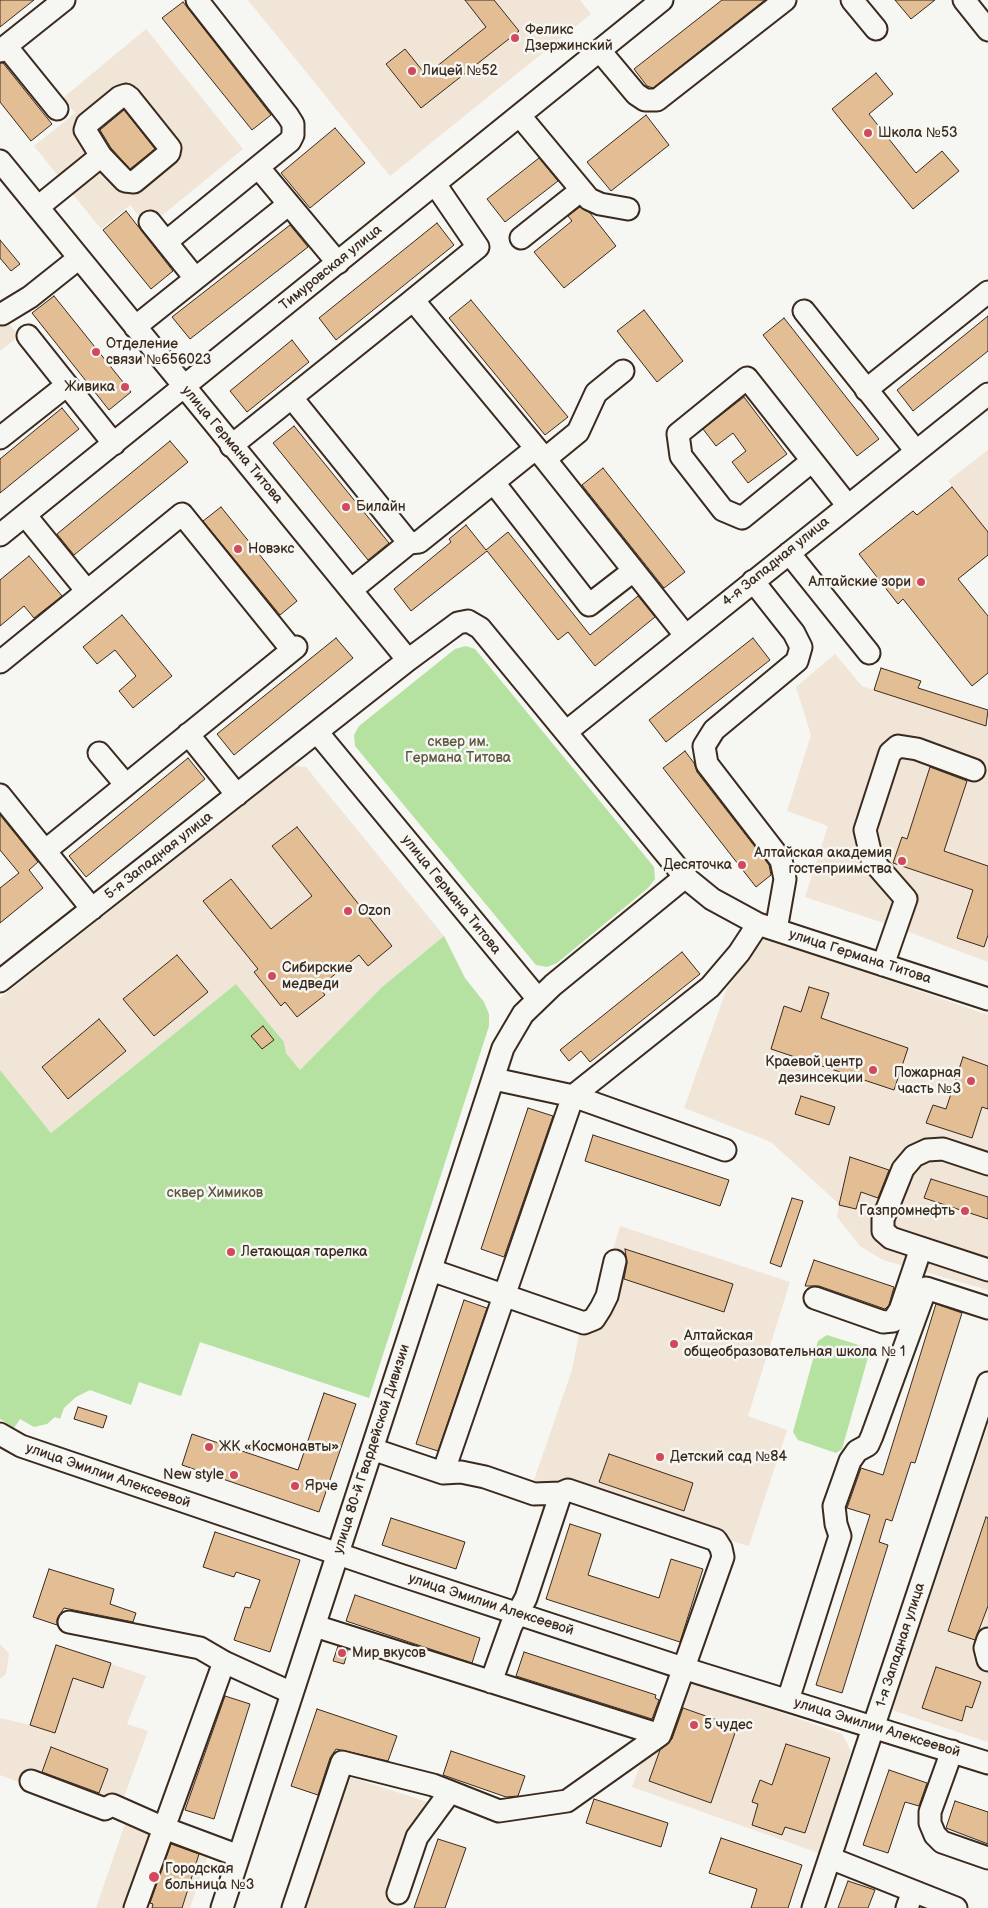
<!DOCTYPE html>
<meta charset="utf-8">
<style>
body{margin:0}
canvas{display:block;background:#f6f6f2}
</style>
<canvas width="988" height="1908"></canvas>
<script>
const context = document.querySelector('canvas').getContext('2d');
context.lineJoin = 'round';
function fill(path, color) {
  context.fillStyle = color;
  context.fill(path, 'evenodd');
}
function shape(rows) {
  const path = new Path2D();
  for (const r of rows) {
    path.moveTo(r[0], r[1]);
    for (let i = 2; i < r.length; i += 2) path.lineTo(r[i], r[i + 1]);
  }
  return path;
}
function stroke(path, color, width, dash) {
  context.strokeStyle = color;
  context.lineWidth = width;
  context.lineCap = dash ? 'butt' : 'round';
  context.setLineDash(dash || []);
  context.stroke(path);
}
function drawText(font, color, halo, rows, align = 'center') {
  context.font = font + ' "Balsamiq Sans",sans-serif';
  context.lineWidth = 5;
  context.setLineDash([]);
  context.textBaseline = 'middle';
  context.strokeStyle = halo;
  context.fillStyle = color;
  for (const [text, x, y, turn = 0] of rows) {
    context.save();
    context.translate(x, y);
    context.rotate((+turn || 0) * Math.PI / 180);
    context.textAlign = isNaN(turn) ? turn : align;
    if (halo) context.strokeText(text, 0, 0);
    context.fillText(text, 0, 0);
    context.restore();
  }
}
const built = shape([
 [248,0,580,0,591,14,390,176],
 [146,29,243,149,148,227,130,205,101,229,34,146,75,113,63,98],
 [0,312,19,336,0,351],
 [988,450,988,532,948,481],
 [835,654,862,686,988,727,988,962,896,927,805,897,828,826,787,811,811,735,796,687],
 [293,766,306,767,444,936,382,987,300,1070,286,1053,284,1042,236,984,51,1133,0,1070,0,998],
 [759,935,988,1015,988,1290,883,1260,860,1246,837,1217,839,1204,771,1142,684,1108,727,988,746,963],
 [620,1226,790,1282,748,1416,787,1430,749,1546,533,1483,572,1370,582,1318,593,1318],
 [988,1425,988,1742,892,1710],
 [0,1644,9,1654,6,1674,0,1679],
 [56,1645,146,1676,127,1724,148,1731,116,1819,0,1775,0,1718,30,1725],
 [673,1675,842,1734,851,1751,819,1853,632,1787],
 [347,1776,431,1803,398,1908,306,1908],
 [127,1818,211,1847,190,1908,96,1908]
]);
const green = shape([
 [466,646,475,649,654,867,655,879,648,888,557,963,547,967,536,965,355,746,354,735,359,726,455,649],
 [444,936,465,978,484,1002,489,1014,489,1026,369,1398,200,1342,181,1396,139,1382,131,1405,90,1390,76,1397,64,1408,60,1419,55,1417,47,1424,34,1427,20,1419,14,1428,0,1419,0,1070,51,1133,236,984,284,1042,286,1053,300,1070,382,987],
 [827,1335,865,1347,869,1354,842,1449,836,1453,798,1440,793,1432,818,1341]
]);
const building = shape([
 [0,0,34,0,0,27,0,0],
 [465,0,494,0,519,31,421,108,386,64,405,49,426,75,486,27,465,0],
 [722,0,765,0,653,88,647,86,634,69,722,0],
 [895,0,935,0,911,19,895,0],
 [183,2,271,115,252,130,162,18,183,2],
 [0,63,3,63,52,124,31,141,0,102,0,63],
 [876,73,893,94,869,114,916,173,942,151,959,171,913,209,832,109,876,73],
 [124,110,155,149,130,169,111,148,100,130,124,110],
 [646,115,669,145,611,191,587,162,646,115],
 [335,128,365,163,310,208,281,173,335,128],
 [539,158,558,181,505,222,487,199,539,158],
 [580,207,590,213,616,246,564,288,534,252,572,221,568,216,580,207],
 [126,211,173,271,151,289,103,230,126,211],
 [437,223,454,245,336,340,319,318,437,223],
 [290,225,308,247,190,339,172,317,290,225],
 [0,240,20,264,11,271,0,258,0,240],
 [54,296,131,392,109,410,32,313,54,296],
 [471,300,568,417,545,435,449,318,471,300],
 [644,310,683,361,657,382,617,331,644,310],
 [988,316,988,351,913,411,897,390,988,316],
 [784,318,879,439,857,456,763,335,784,318],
 [292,340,309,362,247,412,230,391,292,340],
 [744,397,787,454,748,483,732,462,746,451,733,433,716,446,703,429,744,397],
 [62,408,79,429,0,493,0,459,62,408],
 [294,426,389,543,368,560,273,443,294,426],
 [170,441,188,462,74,555,57,534,170,441],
 [603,468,685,572,664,588,582,485,603,468],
 [952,487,988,532,988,555,958,579,988,616,988,673,972,686,903,599,898,604,859,554,913,511,917,515,952,487],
 [221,507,297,601,280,615,203,521,221,507],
 [466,525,486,550,508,532,590,635,638,596,655,617,595,666,568,632,558,640,487,551,411,611,394,589,451,542,449,539,466,525],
 [29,556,62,596,34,618,24,606,0,626,0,580,29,556],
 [122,615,172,676,133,708,119,691,136,676,115,650,97,664,83,647,122,615],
 [336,638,353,658,234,755,217,734,336,638],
 [753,638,770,660,666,742,649,720,753,638],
 [881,668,921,681,918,688,988,710,986,726,874,690,881,668],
 [685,751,694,763,697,772,769,865,771,875,756,887,663,768,685,751],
 [188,758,205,779,86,877,69,856,188,758],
 [930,767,967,781,944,851,988,866,988,935,984,947,957,938,973,890,893,863,902,837,907,839,930,767],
 [0,815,38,862,29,870,43,888,0,923,0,888,19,873,0,850,0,815],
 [297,827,392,946,368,966,359,955,319,987,325,995,297,1017,285,1002,281,1006,254,972,258,969,203,901,231,879,271,929,312,896,272,846,297,827],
 [682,952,700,974,590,1062,581,1051,569,1061,560,1050,682,952],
 [177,955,208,992,154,1036,123,999,177,955],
 [809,987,829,993,821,1018,908,1048,894,1090,771,1049,784,1006,801,1012,809,987],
 [99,1019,126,1051,68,1099,42,1067,99,1019],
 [263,1026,274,1040,262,1049,251,1036,263,1026],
 [963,1057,988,1066,988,1109,982,1107,972,1138,926,1123,933,1105,946,1109,963,1057],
 [801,1096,835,1107,829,1125,795,1114,801,1096],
 [528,1108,553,1116,504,1257,481,1249,528,1108],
 [593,1135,729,1180,720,1206,585,1161,593,1135],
 [850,1157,889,1170,878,1198,861,1192,856,1209,839,1205,850,1157],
 [931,1179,988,1197,988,1219,924,1198,931,1179],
 [792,1198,803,1201,781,1267,770,1263,792,1198],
 [625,1249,733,1284,724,1312,624,1279,627,1263,625,1249],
 [814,1260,894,1287,889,1305,885,1309,819,1286,805,1286,814,1260],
 [464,1300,487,1308,438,1451,416,1444,464,1300],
 [936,1304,962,1313,915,1463,911,1462,892,1521,886,1519,879,1542,888,1545,842,1693,816,1685,870,1515,847,1508,861,1468,883,1475,936,1304],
 [324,1393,356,1404,319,1512,182,1465,192,1434,298,1470,324,1393],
 [78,1407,107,1416,103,1428,74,1419,78,1407],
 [609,1454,693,1483,684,1511,599,1482,609,1454],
 [986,1517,988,1518,988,1606,975,1640,948,1631,986,1517],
 [391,1518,465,1542,456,1569,382,1545,391,1518],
 [570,1524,601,1534,588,1575,659,1598,671,1559,703,1569,680,1642,546,1599,570,1524],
 [215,1532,300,1560,270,1652,234,1640,245,1607,250,1608,260,1580,236,1572,234,1577,203,1567,215,1532],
 [49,1569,114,1589,110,1604,136,1613,133,1622,64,1608,57,1619,57,1625,33,1617,49,1569],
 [355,1595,480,1638,472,1663,346,1621,355,1595],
 [56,1645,111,1663,103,1688,73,1678,55,1733,30,1725,56,1645],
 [338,1646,348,1650,344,1664,333,1661,338,1646],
 [524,1652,656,1695,655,1698,659,1700,652,1719,516,1676,524,1652],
 [936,1667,981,1682,972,1708,966,1706,962,1721,922,1708,936,1667],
 [225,1696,250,1704,214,1819,185,1810,225,1696],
 [683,1708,737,1727,711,1803,649,1781,660,1750,672,1739,683,1708],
 [317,1709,397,1736,388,1761,336,1749,330,1758,318,1795,291,1786,317,1709],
 [786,1744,830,1758,805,1833,785,1827,782,1835,752,1825,758,1804,752,1802,760,1780,772,1785,786,1744],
 [51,1747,108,1769,99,1793,42,1772,51,1747],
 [451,1751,525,1776,518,1796,506,1797,443,1775,451,1751],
 [889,1770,927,1783,919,1806,905,1802,888,1853,863,1845,889,1770],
 [594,1799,668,1823,661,1847,586,1823,594,1799],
 [955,1801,988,1812,988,1844,946,1828,955,1801],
 [721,1838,802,1865,788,1908,751,1908,757,1889,709,1873,721,1838],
 [438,1839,466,1848,445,1908,414,1908,438,1839],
 [171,1844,199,1854,182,1908,152,1908,153,1904,150,1903,171,1844],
 [848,1881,875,1890,868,1908,838,1908,848,1881]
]);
const minor = shape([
 [852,0,876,29],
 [964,0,988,30],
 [6,46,57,109],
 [0,51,64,0],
 [600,51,636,94,645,100,657,100,785,0],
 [520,116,589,199,600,204,628,209],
 [0,161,408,660],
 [258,167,338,263],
 [435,184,478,247,413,300,545,459,685,635],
 [38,207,101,156,85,130,87,124,120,97,126,95,130,98,170,148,169,153,134,182,125,181,101,156],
 [150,222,195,278],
 [521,238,580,191],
 [166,242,290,141,293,135,293,124,288,116,197,0],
 [804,311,916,451],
 [2,314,30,297,79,258],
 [135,327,289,204],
 [28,336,114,444],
 [866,390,988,292],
 [292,398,409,543],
 [0,438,67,385],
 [231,446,413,300],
 [545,459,578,432,596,393,623,371],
 [812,461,742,518,723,510,681,456,678,434,747,378,848,506],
 [494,483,589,605,633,571],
 [25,515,87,591],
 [0,535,662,0],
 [789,553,869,653],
 [753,581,794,633,801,647,797,661,714,730,704,746,707,764,781,860,785,879,776,930],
 [351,590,409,543,419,542,535,449],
 [0,662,182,514,292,650],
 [317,732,538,999],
 [566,732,988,394],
 [188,734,237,795],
 [99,753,126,785],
 [0,795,92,909],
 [45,851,296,647],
 [883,965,906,899,872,860,865,830,890,753,898,746,917,749,974,770],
 [0,981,408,660,458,623,468,621,480,628,685,877,712,899,758,924,988,999],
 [494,1079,573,1096,710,987,739,953,758,924],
 [988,1164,943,1149,927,1150,914,1156,903,1169,883,1219,883,1231,891,1238,988,1270],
 [431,1270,584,1323,594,1319,601,1308,607,1296,615,1261],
 [815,1298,883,1322,893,1321,900,1310,921,1248],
 [0,1434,21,1446,397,1574,683,1668,988,1763],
 [443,1473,573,1096,725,1150],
 [69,1622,200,1648,224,1662,292,1693],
 [315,1626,660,1735],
 [988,1639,985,1648,988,1660],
 [224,1662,164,1828,239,1856],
 [491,1682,511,1626,526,1598,561,1493],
 [788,1700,840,1536,836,1524,834,1506,850,1461,857,1451,868,1445,872,1436,926,1288,988,1308],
 [952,1751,930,1812,930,1823,935,1835,942,1842,988,1858],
 [31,1781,105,1809,112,1805,164,1828,135,1908],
 [830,1858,956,1908],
 [398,1893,417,1837,450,1792],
 [222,1908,503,1048,523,1014,553,985,685,877],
 [293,1908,342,1762,433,1785,499,1811,567,1801,660,1735,723,1557,721,1548,716,1540,568,1490,561,1493,534,1494,485,1477,461,1472,443,1473,372,1449],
 [813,1908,988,1383],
 [907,1908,913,1891]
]);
const markers = [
 [515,38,5,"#d1495b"],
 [412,71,5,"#d1495b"],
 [868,133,5,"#d1495b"],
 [96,352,5,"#d1495b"],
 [125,387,5,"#d1495b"],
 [346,507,5,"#d1495b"],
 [238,549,5,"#d1495b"],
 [921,582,5,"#d1495b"],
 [902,861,5,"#d1495b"],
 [742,865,5,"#d1495b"],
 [348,911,5,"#d1495b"],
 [272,976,5,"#d1495b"],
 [873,1070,5,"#d1495b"],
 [971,1081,5,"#d1495b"],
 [965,1211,5,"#d1495b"],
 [231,1252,5,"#d1495b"],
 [674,1344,5,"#d1495b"],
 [209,1447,5,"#d1495b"],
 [660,1457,5,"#d1495b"],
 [234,1475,5,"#d1495b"],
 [295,1486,5,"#d1495b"],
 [342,1653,5,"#d1495b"],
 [694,1725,5,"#d1495b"],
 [154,1877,6,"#d1495b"]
];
const poiNames = [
 ["Феликс",525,30],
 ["Дзержинский",525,46],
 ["Лицей №52",422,71],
 ["Школа №53",878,133],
 ["Отделение",106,344],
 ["связи №656023",106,360],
 ["Живика",115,387,"right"],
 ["Билайн",356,507],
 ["Новэкс",248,549],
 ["Алтайские зори",911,582,"right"],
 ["Алтайская академия",892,853,"right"],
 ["гостеприимства",892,869,"right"],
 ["Десяточка",732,865,"right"],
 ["Ozon",358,911],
 ["Сибирские",282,968],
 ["медведи",282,984],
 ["Краевой центр",863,1062,"right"],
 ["дезинсекции",863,1078,"right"],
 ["Пожарная",961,1073,"right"],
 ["часть №3",961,1089,"right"],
 ["Газпромнефть",955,1211,"right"],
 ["Летающая тарелка",241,1252],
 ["Алтайская",684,1336],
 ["общеобразовательная школа № 1",684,1352],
 ["ЖК «Космонавты»",219,1447],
 ["Детский сад №84",670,1457],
 ["New style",224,1475,"right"],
 ["Ярче",305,1486],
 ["Мир вкусов",352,1653],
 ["5 чудес",704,1725],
 ["Городская",165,1869],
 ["больница №3",165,1885]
];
const streetNames = [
 ["Тимуровская улица",331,268,-39],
 ["улица Германа Титова",232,445,50],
 ["4-я Западная улица",776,562,-39],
 ["5-я Западная улица",159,856,-38],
 ["улица Германа Титова",451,895,51],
 ["улица Германа Титова",860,957,18],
 ["улица 80-й Гвардейской Дивизии",372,1449,-72],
 ["улица Эмилии Алексеевой",108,1476,19],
 ["улица Эмилии Алексеевой",491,1605,18],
 ["1-я Западная улица",901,1645,-72],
 ["улица Эмилии Алексеевой",877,1728,17]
];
const parkNames = [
 ["сквер им.",458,742],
 ["Германа Титова",458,758],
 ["сквер Химиков",215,1193]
];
fill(built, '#f0e5d6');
fill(green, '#b5e2a0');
fill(building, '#e3be94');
stroke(building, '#3b2a1e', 1);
stroke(minor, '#3b2a1e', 25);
stroke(minor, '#f6f6f2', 21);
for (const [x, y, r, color] of markers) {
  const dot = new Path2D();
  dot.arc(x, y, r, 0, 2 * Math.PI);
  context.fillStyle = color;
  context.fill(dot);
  stroke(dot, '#f6f6f2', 2);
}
drawText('14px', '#3b2a1e', '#f6f6f2', poiNames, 'left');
drawText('14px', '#3b2a1e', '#f6f6f2', streetNames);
drawText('14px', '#5a583e', '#f6f6f2', parkNames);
</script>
